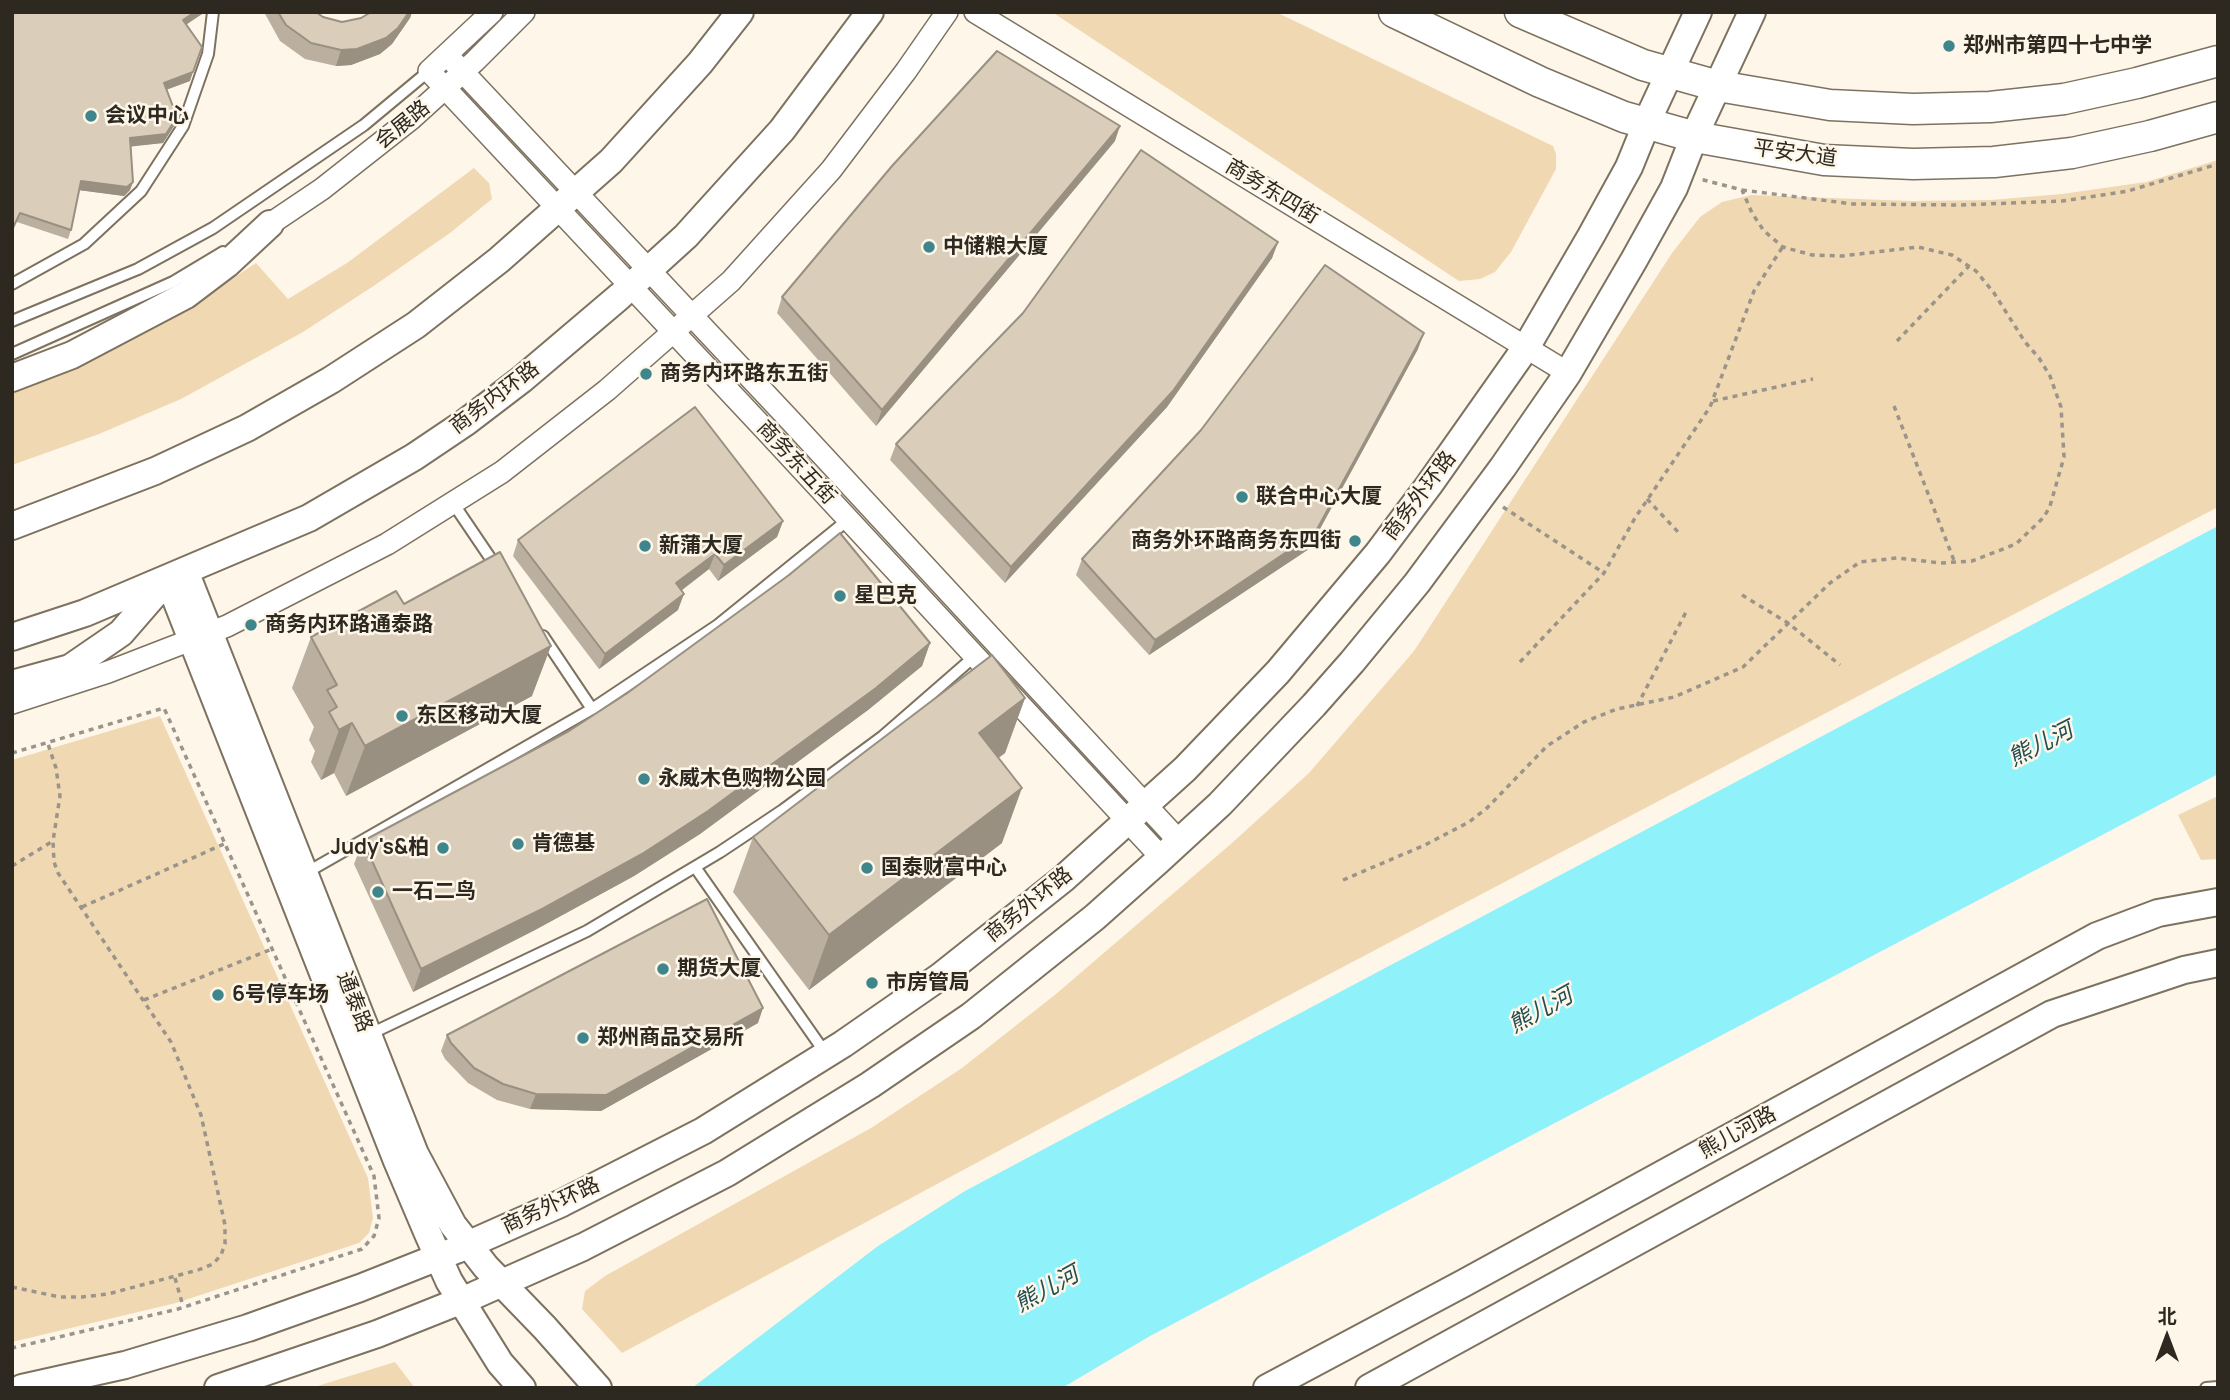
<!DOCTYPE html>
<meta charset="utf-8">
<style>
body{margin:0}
#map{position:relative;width:2230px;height:1400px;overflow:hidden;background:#fdf6e9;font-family:Manrope,"Noto Sans SC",sans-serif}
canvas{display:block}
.frame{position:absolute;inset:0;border:14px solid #2d2820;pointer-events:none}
.north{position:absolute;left:2132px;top:1302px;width:70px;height:70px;-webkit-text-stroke:5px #fdf6e9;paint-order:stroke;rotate:0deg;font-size:19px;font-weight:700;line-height:28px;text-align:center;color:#2d2820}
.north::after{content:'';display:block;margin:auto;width:24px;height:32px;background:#2d2820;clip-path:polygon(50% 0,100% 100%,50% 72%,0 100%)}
</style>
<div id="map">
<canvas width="2230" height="1400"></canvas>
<div class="frame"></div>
<div class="north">北</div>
</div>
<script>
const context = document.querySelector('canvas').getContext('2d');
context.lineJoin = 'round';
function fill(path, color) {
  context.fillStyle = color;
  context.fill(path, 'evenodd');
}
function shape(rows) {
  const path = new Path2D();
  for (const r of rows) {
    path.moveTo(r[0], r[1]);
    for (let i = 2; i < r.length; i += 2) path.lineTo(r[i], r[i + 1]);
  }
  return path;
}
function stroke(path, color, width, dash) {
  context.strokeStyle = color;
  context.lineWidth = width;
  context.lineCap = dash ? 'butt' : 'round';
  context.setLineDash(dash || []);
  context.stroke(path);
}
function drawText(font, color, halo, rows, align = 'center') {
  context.font = font + ' Manrope,"Noto Sans SC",sans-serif';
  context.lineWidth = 5;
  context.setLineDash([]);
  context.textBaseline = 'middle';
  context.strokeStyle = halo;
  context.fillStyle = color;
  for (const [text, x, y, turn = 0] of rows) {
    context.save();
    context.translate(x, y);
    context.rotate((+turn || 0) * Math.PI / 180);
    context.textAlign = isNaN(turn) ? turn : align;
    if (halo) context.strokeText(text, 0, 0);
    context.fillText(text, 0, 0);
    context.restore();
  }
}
const green = shape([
 [1052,12,1276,12,1553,146,1556,154,1556,169,1511,252,1495,272,1480,279,1459,281],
 [2218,160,2218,507,1282,999,622,1353,582,1309,585,1291,605,1276,871,1128,962,1068,1056,994,1232,843,1309,773,1414,651,1672,253,1700,217,1722,202,1751,195,1911,201,1991,200,2062,194,2146,182],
 [474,168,489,183,492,199,450,233,375,285,303,332,181,399,99,434,12,465,12,386,189,307,256,263,288,299,347,263],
 [160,716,368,1178,373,1218,369,1233,359,1243,176,1303,12,1342,12,760],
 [2218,796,2218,859,2201,860,2178,815],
 [395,1362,415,1388,311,1388]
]);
const water = shape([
 [2218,526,2218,774,1150,1336,1062,1388,692,1388,878,1246,965,1191]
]);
const path = shape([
 [1742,190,1853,204,1961,205,2062,201,2128,191,2218,164],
 [1897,341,1969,266],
 [1713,401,1813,379],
 [1894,406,1955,563],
 [1647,499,1679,533],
 [1503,507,1604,573],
 [1742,595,1788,623,1840,665],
 [1520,662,1604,573,1635,518,1710,407,1754,291,1782,248],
 [1637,706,1686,612],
 [12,753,164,708,374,1176,379,1218,374,1236,362,1249,178,1309,12,1348],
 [12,866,53,841],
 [1343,880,1425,845,1469,822,1487,808,1547,746,1584,722,1617,709,1674,697,1743,667,1830,583,1860,562,1897,558,1941,563,1972,561,2016,544,2044,517,2050,506,2064,457,2061,407,2050,376,2039,358,2025,342,1994,293,1976,271,1952,255,1918,247,1842,256,1812,255,1783,247,1764,231,1752,213,1742,190,1700,179],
 [82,907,224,844],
 [144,1000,272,949],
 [175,1278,183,1306],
 [12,1287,60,1297,82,1297,108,1294,198,1270,213,1264,221,1255,225,1244,225,1225,201,1115,171,1042,58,873,54,862,53,841,60,796,56,768,48,744]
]);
const service = shape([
 [12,284,84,244,141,191,183,126,208,54,213,12],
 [12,321,138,269,213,228,364,125,429,71],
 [12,354,173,282,223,252],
 [453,503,497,568],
 [543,636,592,709],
 [695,867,826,1054],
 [304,874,592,709,718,625,849,519],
 [368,1035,587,931,720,852,783,810,882,737,975,656],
 [2206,1388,2218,1387]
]);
const minor = shape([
 [492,12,429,71,771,436,1161,857],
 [975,12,1568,373],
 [447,55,789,419,1179,841],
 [270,224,322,189,411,119,475,61,524,12],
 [12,703,108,672,227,626,387,544,502,472,607,390,731,281,831,170,906,71,947,12]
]);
const tertiary = shape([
 [12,378,72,355,186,295,227,264,270,224],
 [12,526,155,471,247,428,331,380,416,325,499,260,611,161,700,63,740,12],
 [185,571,415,1154,453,1225,468,1244,486,1267,545,1328,598,1388],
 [168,579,397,1161,428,1234,449,1281,500,1363,522,1388],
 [12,637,85,613,309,518,414,457,466,422,521,380,620,296,686,236,782,130,870,12],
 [12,684,70,668,121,633,167,580],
 [22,1388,125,1365,248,1328,360,1288,456,1250,562,1203,703,1131,843,1044,941,976,1063,879,1185,769,1278,672,1378,553,1429,485,1527,346,1591,236,1629,167,1651,113,1698,12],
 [218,1388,377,1334,475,1295,583,1247,727,1173,870,1085,971,1016,1095,917,1159,860,1220,804,1314,705,1352,662,1417,583,1503,467,1568,373,1634,260,1674,188,1696,132,1752,12],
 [1267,1388,1464,1283,2097,936,2158,913,2218,902],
 [1369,1388,2052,1014,2184,970,2218,963]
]);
const secondary = shape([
 [1394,12,1540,82,1624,117,1695,137,1824,160,1913,164,1994,162,2072,153,2150,136,2218,117],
 [1520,12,1643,65,1718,86,1830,105,1913,109,1990,107,2064,99,2137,83,2218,61]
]);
const wall = shape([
 [12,12,205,12,186,25,190,81,166,90,174,126,163,143,131,146,133,182,130,190,124,196,79,190,71,230,68,239,17,222],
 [264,12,316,12,323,17,342,22,361,18,371,12,412,12,410,18,392,44,380,54,351,65,336,66,305,59,280,41],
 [1115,141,876,426,777,313,782,297],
 [1278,242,1272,258,1167,407,1005,583,890,460,896,444],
 [1418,349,1309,549,1149,655,1076,575,1082,559],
 [783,521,777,537,718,581,709,569,681,591,678,610,599,669,513,556,518,540],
 [404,604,532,696,346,796,334,773,321,780,311,762,315,751,309,740,314,727,292,688,311,637],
 [930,643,922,666,868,710,700,834,634,876,535,930,413,992,354,864,363,841],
 [1025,698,1005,753,998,758,1002,843,809,990,733,892,753,837],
 [758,1023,601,1111,530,1109,497,1100,468,1083,445,1059,441,1051,447,1035]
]);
const shadedWall = shape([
 [195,12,205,12,179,29,183,20],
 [409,12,412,12,410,18,392,44,380,54,351,65,336,66,341,50],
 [193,72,190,81,160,92,164,83],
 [177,117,174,126,163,143,127,147,130,138],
 [1120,126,1115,141,876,426,882,410],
 [81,181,133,182,130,190,124,196,78,190],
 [1278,242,1272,258,1167,407,1005,583,1011,567],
 [1424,333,1418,349,1309,549,1149,655,1155,640],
 [783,521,777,537,718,581,724,565],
 [715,554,709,569,670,599,676,583],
 [684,594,678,610,599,669,605,654],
 [930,643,922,666,868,710,700,834,634,876,535,930,413,992,421,969],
 [551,646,532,696,346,796,365,746],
 [1025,698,1005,753,959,788,979,733],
 [352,723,334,773,321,780,339,730],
 [1022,788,1002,843,809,990,829,935],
 [763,1008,758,1023,601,1111,530,1109,536,1094]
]);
const building = shape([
 [12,12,195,12,183,20,202,47,193,72,164,83,177,117,166,134,130,138,133,182,127,187,81,181,71,230,20,213,12,230,12,12],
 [278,12,316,12,323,17,342,22,361,18,371,12,409,12,398,28,386,38,357,49,341,50,311,43,286,25,278,12],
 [997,51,1120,126,882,410,782,297,892,166,997,51],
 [1141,150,1278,242,1173,391,1011,567,896,444,1023,313,1141,150],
 [1325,265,1424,333,1315,533,1155,640,1082,559,1201,430,1325,265],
 [695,407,783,521,724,565,715,554,676,583,684,594,605,654,518,540,695,407],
 [840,533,930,643,876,688,708,811,642,854,544,908,421,969,363,841,569,731,626,694,789,575,840,533],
 [500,552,551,646,365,746,352,723,339,730,329,712,337,707,327,690,337,685,311,637,396,591,404,604,500,552],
 [992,655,1025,698,979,733,1022,788,829,935,753,837,992,655],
 [707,899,763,1008,606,1095,536,1094,503,1084,474,1068,451,1043,447,1035,707,899]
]);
const markers = [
 [1949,46,7,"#3e868b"],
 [91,116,7,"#3e868b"],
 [929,247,7,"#3e868b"],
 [646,374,7,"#3e868b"],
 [1242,497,7,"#3e868b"],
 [1355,541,7,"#3e868b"],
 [645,546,7,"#3e868b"],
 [840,596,7,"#3e868b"],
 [251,625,7,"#3e868b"],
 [402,716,7,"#3e868b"],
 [644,779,7,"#3e868b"],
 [518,844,7,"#3e868b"],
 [443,848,7,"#3e868b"],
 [867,868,7,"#3e868b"],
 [378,892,7,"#3e868b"],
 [663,969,7,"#3e868b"],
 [872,983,7,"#3e868b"],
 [218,995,7,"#3e868b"],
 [583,1038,7,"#3e868b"]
];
const poiNames = [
 ["郑州市第四十七中学",1963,46],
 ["会议中心",105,116],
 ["中储粮大厦",943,247],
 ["商务内环路东五街",660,374],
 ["联合中心大厦",1256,497],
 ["商务外环路商务东四街",1341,541,"right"],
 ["新蒲大厦",659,546],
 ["星巴克",854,596],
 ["商务内环路通泰路",265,625],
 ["东区移动大厦",416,716],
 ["永威木色购物公园",658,779],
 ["肯德基",532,844],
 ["Judy's&柏",429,848,"right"],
 ["国泰财富中心",881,868],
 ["一石二鸟",392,892],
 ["期货大厦",677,969],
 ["市房管局",886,983],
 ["6号停车场",232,995],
 ["郑州商品交易所",597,1038]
];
const streetNames = [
 ["会展路",403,125,-39],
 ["平安大道",1795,154,8],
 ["商务东四街",1272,192,31],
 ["商务内环路",495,398,-37],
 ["商务东五街",796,463,47],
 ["商务外环路",1420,496,-53],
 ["商务外环路",1029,905,-39],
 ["通泰路",354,1002,69],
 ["熊儿河路",1738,1133,-29],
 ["商务外环路",551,1206,-25]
];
const waterNames = [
 ["熊儿河",2041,745,-27],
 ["熊儿河",1541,1011,-29],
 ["熊儿河",1047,1290,-29]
];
fill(green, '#f0d9b2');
fill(water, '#8ff1fa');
stroke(service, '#7d725f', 14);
stroke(minor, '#7d725f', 24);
stroke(tertiary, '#7d725f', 30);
stroke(secondary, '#7d725f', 33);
stroke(path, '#9a948a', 3.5, [5, 5]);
stroke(service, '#fff', 10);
stroke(minor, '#fff', 21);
stroke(tertiary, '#fff', 26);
stroke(secondary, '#fff', 30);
fill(wall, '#bbb09f');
fill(shadedWall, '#999082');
fill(building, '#dacdb9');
stroke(building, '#999082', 2);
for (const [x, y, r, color] of markers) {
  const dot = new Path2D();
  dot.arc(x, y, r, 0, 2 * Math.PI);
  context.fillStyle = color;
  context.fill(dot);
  stroke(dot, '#fdf6e9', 2.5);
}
drawText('bold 21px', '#2d2820', '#fdf6e9', poiNames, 'left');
drawText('21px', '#2d2820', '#fdf6e9', streetNames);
drawText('italic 23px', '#214e52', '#fdf6e9', waterNames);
</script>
